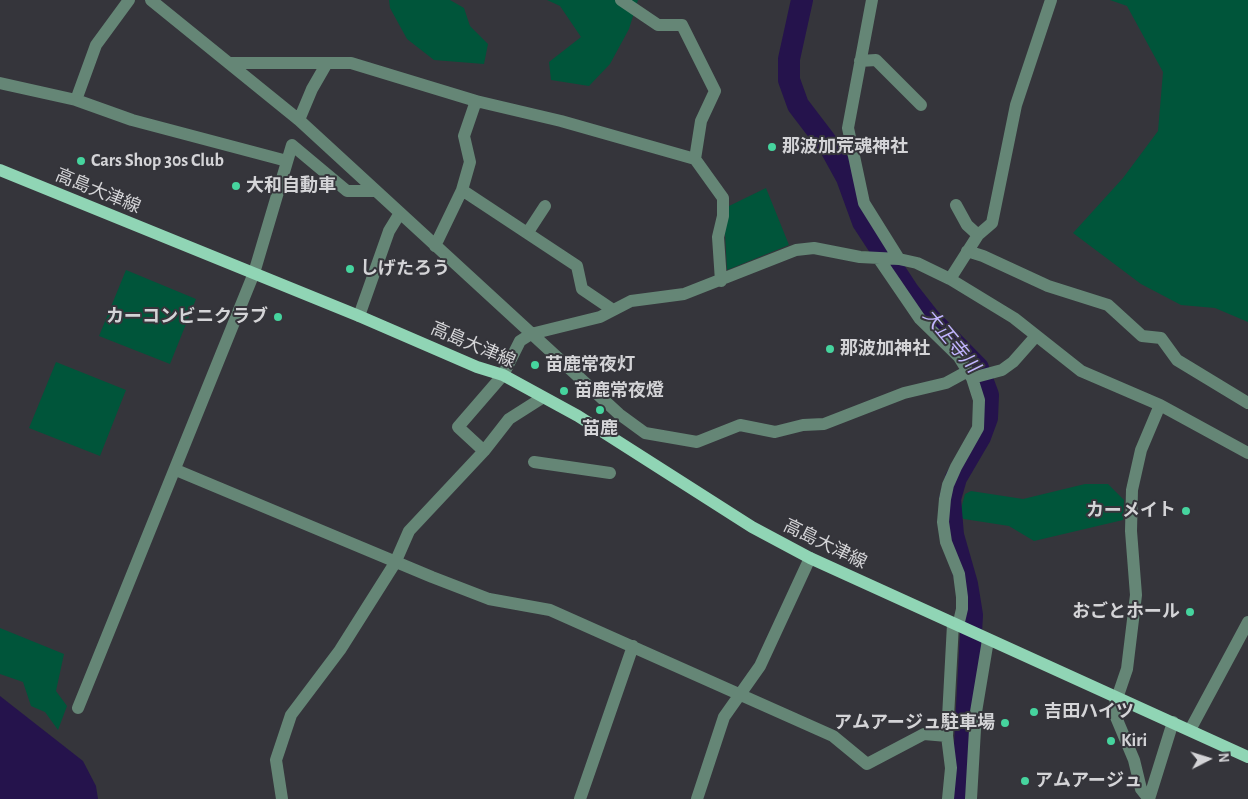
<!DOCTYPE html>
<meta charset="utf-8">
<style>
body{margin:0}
#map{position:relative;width:1248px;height:799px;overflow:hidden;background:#35353b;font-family:"Alegreya Sans",sans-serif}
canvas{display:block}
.north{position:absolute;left:1183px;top:734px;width:50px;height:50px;-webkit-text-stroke:4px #35353b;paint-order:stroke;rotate:85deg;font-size:14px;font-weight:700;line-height:20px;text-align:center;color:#d4d4d7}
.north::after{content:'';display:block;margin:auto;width:18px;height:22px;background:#d4d4d7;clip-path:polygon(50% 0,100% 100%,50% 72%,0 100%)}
</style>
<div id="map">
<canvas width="1248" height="799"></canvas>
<div class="north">N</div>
</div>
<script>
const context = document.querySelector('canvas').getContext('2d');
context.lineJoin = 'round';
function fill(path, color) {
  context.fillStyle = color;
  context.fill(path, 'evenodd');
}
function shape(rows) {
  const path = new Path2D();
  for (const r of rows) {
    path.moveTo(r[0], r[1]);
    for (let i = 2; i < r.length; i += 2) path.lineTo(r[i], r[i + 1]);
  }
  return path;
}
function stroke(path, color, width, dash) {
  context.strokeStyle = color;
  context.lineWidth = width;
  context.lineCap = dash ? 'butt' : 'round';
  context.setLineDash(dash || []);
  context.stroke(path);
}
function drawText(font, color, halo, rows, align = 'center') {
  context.font = font + ' "Alegreya Sans","Noto Sans JP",sans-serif';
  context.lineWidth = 4;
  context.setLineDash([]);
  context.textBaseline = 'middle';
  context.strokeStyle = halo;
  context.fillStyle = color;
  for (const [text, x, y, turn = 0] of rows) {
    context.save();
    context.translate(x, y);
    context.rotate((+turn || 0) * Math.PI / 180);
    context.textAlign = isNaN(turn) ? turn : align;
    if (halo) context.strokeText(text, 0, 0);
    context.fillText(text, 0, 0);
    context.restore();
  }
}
const green = shape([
 [389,0,450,0,464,8,470,26,488,44,484,64,434,60,407,39,390,8],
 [547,0,638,0,629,29,610,64,589,86,551,80,549,62,581,37,560,6],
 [1110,0,1248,0,1248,322,1215,308,1181,305,1141,284,1073,233,1123,178,1158,131,1163,72,1127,6],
 [766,188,789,245,727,270,725,233,729,206],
 [126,270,196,299,170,364,99,336],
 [56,362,126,390,100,456,29,428],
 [1085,484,1108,484,1124,500,1123,520,1034,541,1009,526,964,519,959,516,965,494,971,491,1023,499],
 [0,628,64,654,56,691,67,706,58,730,45,712,31,706,23,682,0,674]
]);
const water = shape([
 [0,696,83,761,96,786,98,799,0,799]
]);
const river = shape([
 [802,0,789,59,789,80,798,105,830,147,847,178,863,222,908,291,930,319,978,368,988,395,987,418,980,437,956,478,950,499,953,535,967,584,972,615,962,799]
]);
const minor = shape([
 [151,0,299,120,619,414,645,433,697,442,740,425,775,432,803,425,824,424,904,393,946,383,968,371],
 [621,0,658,25,682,25,715,91,701,121,695,159,723,198,723,216,718,237,721,281],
 [872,0,848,128,864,203,899,259],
 [860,61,876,60,921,105],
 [230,63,351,63,476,101,561,121,695,159],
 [0,83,76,100,132,120,287,161],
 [76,100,96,45,129,0],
 [299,120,312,89,327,63],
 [462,190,577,266,582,289,613,310],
 [956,205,967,225,978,235],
 [528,232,545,206],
 [435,246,462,190,470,162,464,136,476,101],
 [967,251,983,256,1048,286,1108,305,1142,336,1161,338,1177,360,1248,403],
 [879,259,920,319,959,357,972,378,979,400,978,428,956,467,948,485,945,499,943,522,946,542,959,574,962,597,962,609,958,626],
 [950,279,978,235,992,223,1016,105,1051,0],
 [359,316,389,231,400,213],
 [972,378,1002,370,1013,362,1036,336],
 [484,451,458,427,503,375,520,341,531,334,600,317,631,301,684,294,796,250,814,248,860,257,899,259,917,263,950,279,1014,318,1081,371,1160,405,1248,453],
 [534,462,610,473],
 [176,470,432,577,489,599,550,610,833,736,867,764,924,734,947,736],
 [78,708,254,273,292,145,347,191,375,191],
 [1190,730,1248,622],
 [282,799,276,760,291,715,340,650,395,563,409,531,484,451,509,419,542,398],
 [580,799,633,646],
 [697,799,724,717,760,666,810,558],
 [948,799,951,768,947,736,953,624],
 [971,799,976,712,988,640],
 [1149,799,1141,789,1134,760,1113,710,1127,669,1136,595,1131,531,1132,490,1141,450,1160,405],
 [1149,799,1173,722]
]);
const major = shape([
 [0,170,359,316,477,367,503,375,578,416,752,527,810,558,1248,757]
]);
const markers = [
 [772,147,5,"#46d49e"],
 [81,161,5,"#46d49e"],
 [236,186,5,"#46d49e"],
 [350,269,5,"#46d49e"],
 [278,317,5,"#46d49e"],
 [830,349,5,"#46d49e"],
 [535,365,5,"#46d49e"],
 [564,391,5,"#46d49e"],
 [600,410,5,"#46d49e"],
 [1186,511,5,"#46d49e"],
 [1190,612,5,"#46d49e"],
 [1034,712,5,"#46d49e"],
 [1005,723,5,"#46d49e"],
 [1111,741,5,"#46d49e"],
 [1025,781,5,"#46d49e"]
];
const poiNames = [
 ["那波加荒魂神社",782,147],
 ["Cars Shop 30s Club",91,161],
 ["大和自動車",246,186],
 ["しげたろう",360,269],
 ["カーコンビニクラブ",268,317,"right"],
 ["那波加神社",840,349],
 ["苗鹿常夜灯",545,365],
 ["苗鹿常夜燈",574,391],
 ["苗鹿",600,429,"center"],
 ["カーメイト",1176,511,"right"],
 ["おごとホール",1180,612,"right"],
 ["吉田ハイツ",1044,712],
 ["アムアージュ駐車場",995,723,"right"],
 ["Kiri",1121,741],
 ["アムアージュ",1035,781]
];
const streetNames = [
 ["高島大津線",98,191,22],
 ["高島大津線",473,345,23],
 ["高島大津線",825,544,26]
];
const waterNames = [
 ["大正寺川",951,341,50]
];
fill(green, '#00553a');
fill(water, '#25134c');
stroke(river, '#25134c', 22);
stroke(minor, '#658676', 12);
stroke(major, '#90d5b5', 12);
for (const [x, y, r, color] of markers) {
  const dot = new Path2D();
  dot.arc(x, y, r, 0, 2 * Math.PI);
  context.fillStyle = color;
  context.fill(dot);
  stroke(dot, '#35353b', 2);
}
drawText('bold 18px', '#d4d4d7', '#35353b', poiNames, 'left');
drawText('18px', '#d4d4d7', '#35353b', streetNames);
drawText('italic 19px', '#c2b5ff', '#35353b', waterNames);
</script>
